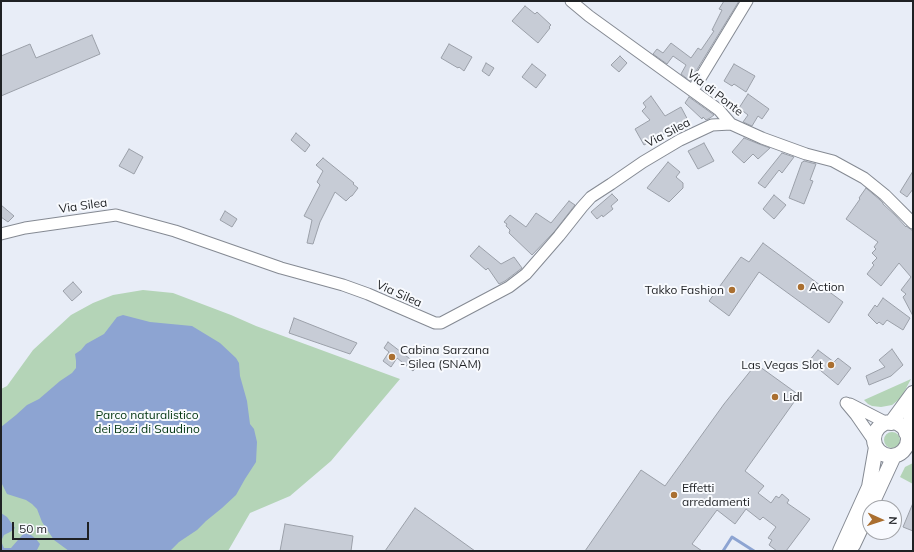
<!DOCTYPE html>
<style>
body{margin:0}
#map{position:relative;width:914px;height:552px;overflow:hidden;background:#e8edf7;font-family:Mulish,sans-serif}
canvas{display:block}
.frame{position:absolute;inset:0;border:2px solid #1f2124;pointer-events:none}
.north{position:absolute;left:862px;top:500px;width:40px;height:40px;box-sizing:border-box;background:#f8fafe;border:1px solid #a1a3a7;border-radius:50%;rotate:93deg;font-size:11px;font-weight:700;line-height:16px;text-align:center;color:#1f2124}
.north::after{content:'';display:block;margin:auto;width:14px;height:18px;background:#aa6f30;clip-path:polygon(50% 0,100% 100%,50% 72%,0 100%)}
.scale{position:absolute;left:12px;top:522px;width:77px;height:18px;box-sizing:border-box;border:2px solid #1f2124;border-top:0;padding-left:5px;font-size:12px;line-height:14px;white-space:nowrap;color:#1f2124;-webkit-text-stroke:3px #f8fafe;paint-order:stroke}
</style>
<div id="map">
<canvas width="914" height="552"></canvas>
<div class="frame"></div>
<div class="north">N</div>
<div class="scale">50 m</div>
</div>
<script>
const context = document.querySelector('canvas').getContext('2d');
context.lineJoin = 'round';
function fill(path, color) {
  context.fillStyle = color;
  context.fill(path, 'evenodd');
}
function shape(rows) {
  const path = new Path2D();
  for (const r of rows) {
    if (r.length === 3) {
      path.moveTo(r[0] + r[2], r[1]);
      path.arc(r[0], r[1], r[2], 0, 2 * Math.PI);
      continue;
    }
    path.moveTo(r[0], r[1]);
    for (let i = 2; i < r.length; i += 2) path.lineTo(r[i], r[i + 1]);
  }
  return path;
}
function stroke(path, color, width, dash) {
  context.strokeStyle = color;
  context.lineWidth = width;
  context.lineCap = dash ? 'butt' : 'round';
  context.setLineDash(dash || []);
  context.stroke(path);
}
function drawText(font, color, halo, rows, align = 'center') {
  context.font = font + ' Mulish,sans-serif';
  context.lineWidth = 4;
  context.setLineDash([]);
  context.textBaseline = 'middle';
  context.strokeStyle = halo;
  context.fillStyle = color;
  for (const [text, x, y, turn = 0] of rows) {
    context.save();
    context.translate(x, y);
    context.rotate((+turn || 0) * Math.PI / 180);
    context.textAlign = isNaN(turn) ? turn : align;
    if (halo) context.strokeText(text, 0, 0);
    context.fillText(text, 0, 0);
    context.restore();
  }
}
const green = shape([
 [143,290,173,293,231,315,256,326,400,379,331,461,290,496,250,513,228,551,1,551,1,389,7,386,33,350,71,315,93,303,113,295],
 [911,379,901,398,892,405,881,407,872,406,868,404,864,400],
 [892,440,8],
 [913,463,913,484,900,477,905,467]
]);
const water = shape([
 [123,315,150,322,192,326,220,343,236,358,239,363,240,376,247,401,250,424,254,429,257,442,256,462,245,479,236,495,222,508,206,521,197,530,179,542,170,551,69,551,54,540,42,522,37,509,32,504,26,500,7,494,1,482,1,427,16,415,27,405,39,399,60,381,72,373,76,368,76,361,75,354,81,350,86,344,104,334,117,317],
 [1,513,7,517,15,528,10,532,4,535,1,541,4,548,11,548,24,533,31,535,36,539,40,544,37,550,35,551,1,551]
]);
const stream = shape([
 [723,551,732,537,754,551]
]);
const building = shape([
 [724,1,739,1,690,81,681,74,686,65,673,56,667,64,653,54,657,49,663,53,671,43,691,58,698,48,701,50,714,31,712,30,722,10,719,9,724,1],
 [525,6,535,14,537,12,551,25,549,27,550,28,538,43,512,21,525,6],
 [92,35,100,54,1,96,1,56,30,44,36,58,92,35],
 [449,44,472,57,464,71,459,67,458,68,441,58,449,44],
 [620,56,627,63,619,72,611,65,620,56],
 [486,63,494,68,489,76,482,71,486,63],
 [532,64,546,75,536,88,522,77,532,64],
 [734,64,755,76,746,92,734,84,732,86,724,81,734,64],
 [748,94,769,109,762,119,758,116,752,126,743,122,748,115,739,108,748,94],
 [651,96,665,116,681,107,691,126,673,135,671,130,644,145,635,129,650,120,642,111,646,107,643,103,651,96],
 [689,97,714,115,710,118,706,120,703,117,702,119,685,103,689,97],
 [296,133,310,145,305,152,291,140,296,133],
 [744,138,759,144,770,148,758,159,753,154,744,163,732,152,744,138],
 [704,143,714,161,698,169,688,151,704,143],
 [129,149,143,157,134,174,119,166,129,149],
 [782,153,794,157,782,173,779,170,765,188,758,183,782,153],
 [323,158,354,183,353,184,358,188,352,196,351,196,346,201,335,192,320,222,313,244,307,243,312,220,304,216,320,185,317,182,323,171,316,165,323,158],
 [804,161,816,164,810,180,813,181,804,204,789,198,802,162,803,162,804,161],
 [668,162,680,172,676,177,683,183,683,188,669,202,647,188,668,162],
 [913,171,913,189,907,197,900,192,913,171],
 [866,188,880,200,883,203,883,204,895,215,906,227,906,226,913,231,913,316,903,297,906,294,901,290,911,277,899,263,881,286,867,274,874,265,872,263,877,258,872,253,876,249,874,247,878,242,846,219,860,199,859,198,866,188],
 [612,194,618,200,611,206,613,209,603,217,602,215,597,219,591,212,612,194],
 [774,195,786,205,774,219,763,209,774,195],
 [569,201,575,205,554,232,532,255,509,233,510,230,506,226,507,224,504,222,510,215,526,227,536,213,551,223,569,201],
 [1,205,14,216,8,222,1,217,1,205],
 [225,211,237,219,232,227,220,220,225,211],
 [763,243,843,302,829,323,759,272,729,316,709,301,741,257,749,262,763,243],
 [479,246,501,264,514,257,522,268,505,281,499,284,488,268,486,270,470,256,479,246],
 [73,282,82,292,72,301,63,291,73,282],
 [883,298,910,318,903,330,887,320,883,325,879,322,877,324,868,315,875,305,877,307,883,298],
 [294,318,357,343,350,354,289,333,294,318],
 [388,342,418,365,413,371,397,358,391,367,383,361,389,352,384,348,388,342],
 [892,349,903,365,891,376,869,385,866,376,885,367,879,360,892,349],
 [818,350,834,362,838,358,851,368,838,385,809,361,818,350],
 [756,364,799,395,745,471,764,486,758,493,771,503,776,496,779,498,782,494,789,500,787,503,810,519,786,551,777,551,769,545,772,540,768,538,776,527,763,517,760,520,746,509,735,524,717,510,692,544,702,551,585,551,641,470,665,486,724,404,756,364],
 [913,503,913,531,903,527,913,503],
 [415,508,475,551,385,551,415,508],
 [285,524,353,536,351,551,280,551,285,524]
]);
const minor = shape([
 [571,1,589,16,719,110,731,124,762,138,806,154,833,161,864,178,885,195,913,223],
 [693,90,747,1],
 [1,234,25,228,116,215,175,231,281,268,343,285,368,294,435,323,441,323,509,287,526,274,559,236,582,207,591,197,611,184,643,162,680,140,712,125,731,124],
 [846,403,856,415,874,441],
 [850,404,887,423]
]);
const major = shape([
 [891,439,17],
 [891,423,913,393],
 [906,433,913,412],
 [870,508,894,456],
 [853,545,870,509],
 [840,551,869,487,876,447]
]);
const markers = [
 [801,287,4,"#aa6f30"],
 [732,290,4,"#aa6f30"],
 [392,357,4,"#aa6f30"],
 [831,365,4,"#aa6f30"],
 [775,397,4,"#aa6f30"],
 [674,495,4,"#aa6f30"]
];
const streetNames = [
 ["Via di Ponte",715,93,38],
 ["Via Silea",668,133,-28],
 ["Via Silea",83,206,-8],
 ["Via Silea",399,294,24]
];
const poiNames = [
 ["Action",809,287],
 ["Takko Fashion",724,290,"right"],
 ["Cabina Sarzana",400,350],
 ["- Silea (SNAM)",400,364],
 ["Las Vegas Slot",823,365,"right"],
 ["Lidl",783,397],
 ["Effetti",682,488],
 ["arredamenti",682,502]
];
const parkNames = [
 ["Parco naturalistico",147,415],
 ["dei Bozi di Saudino",147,429]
];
fill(green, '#b4d4b7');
fill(water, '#8da4d2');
stroke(stream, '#8da4d2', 3);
fill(building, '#c7ccd6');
stroke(building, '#9ba0a9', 1);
stroke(minor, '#858a93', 13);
stroke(major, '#858a93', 16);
stroke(minor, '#fff', 11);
stroke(major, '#fff', 14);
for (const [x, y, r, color] of markers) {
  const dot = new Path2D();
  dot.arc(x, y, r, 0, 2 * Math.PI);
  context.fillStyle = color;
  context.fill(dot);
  stroke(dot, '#f8fafe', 1.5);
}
drawText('12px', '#1f2124', '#f8fafe', streetNames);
drawText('12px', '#1f2124', '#f8fafe', poiNames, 'left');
drawText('12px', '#023510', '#f8fafe', parkNames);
</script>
